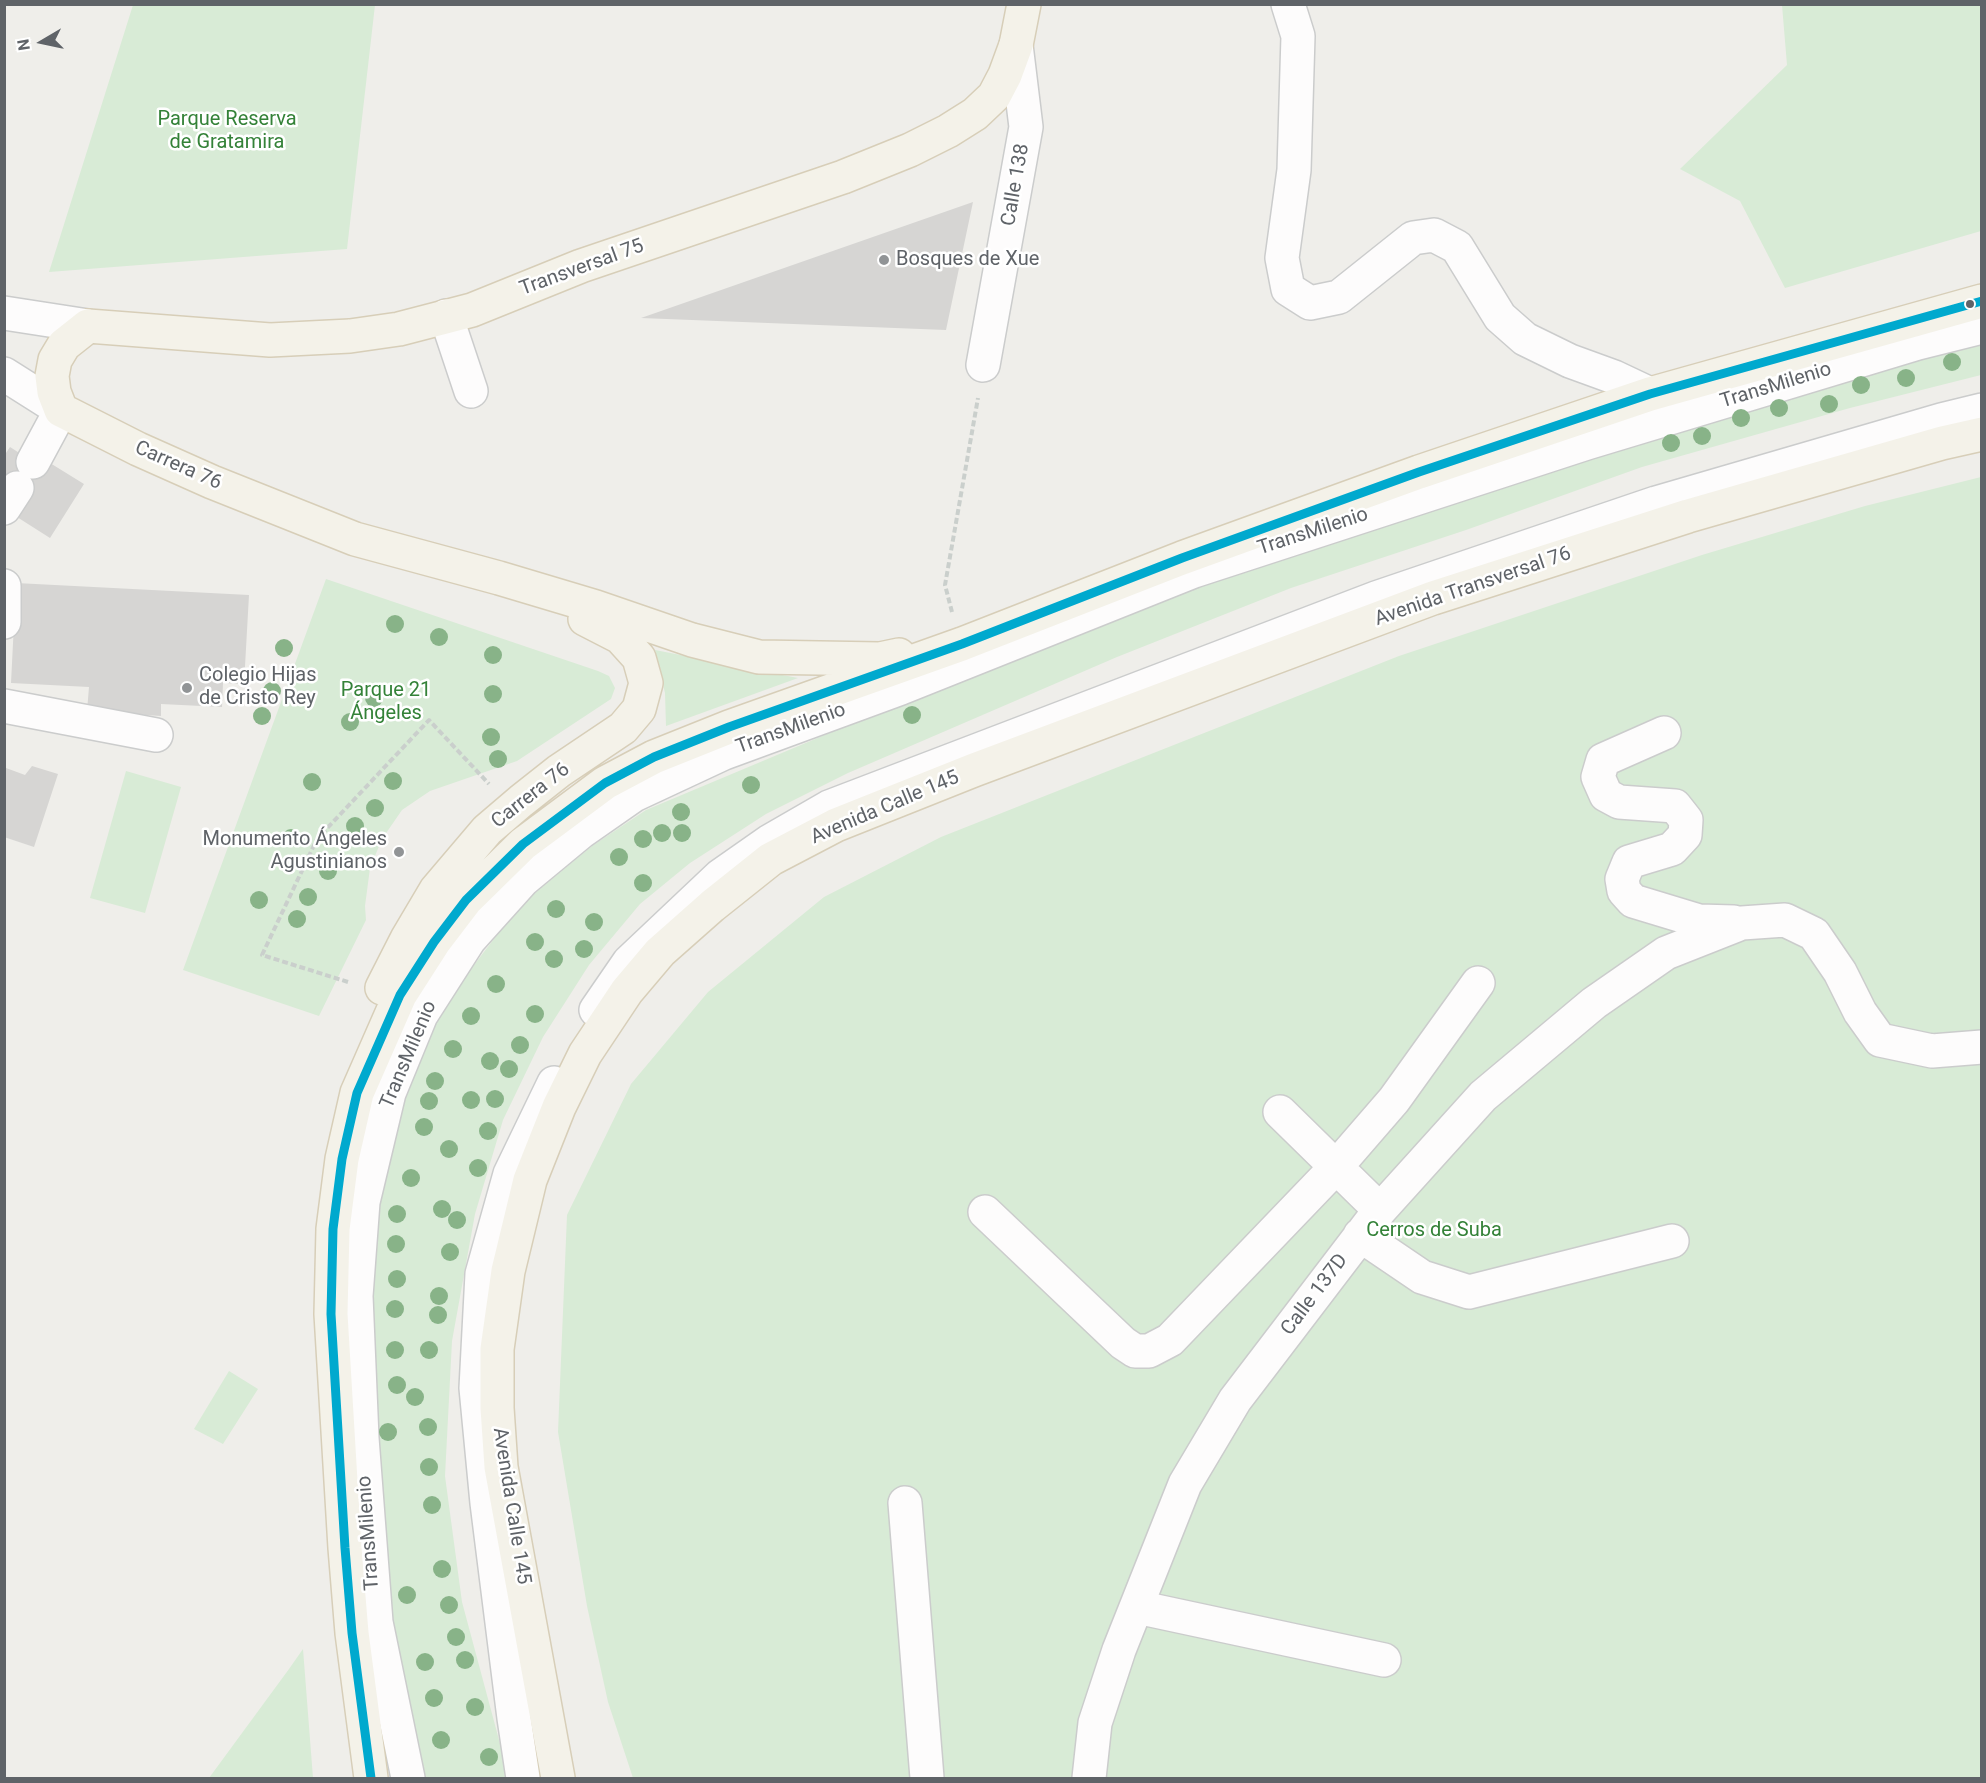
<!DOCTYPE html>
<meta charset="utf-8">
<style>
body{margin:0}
#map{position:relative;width:1986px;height:1783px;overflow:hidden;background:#efeeea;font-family:Roboto,sans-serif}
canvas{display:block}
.frame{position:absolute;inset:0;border:6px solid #5f6368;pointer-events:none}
.north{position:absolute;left:12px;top:12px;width:60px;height:60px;-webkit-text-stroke:4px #fff;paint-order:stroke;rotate:261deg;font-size:16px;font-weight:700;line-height:24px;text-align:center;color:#5f6368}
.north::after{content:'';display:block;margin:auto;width:21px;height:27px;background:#5f6368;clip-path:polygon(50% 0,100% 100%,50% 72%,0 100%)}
</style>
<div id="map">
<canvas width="1986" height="1783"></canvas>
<div class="frame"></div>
<div class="north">N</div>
</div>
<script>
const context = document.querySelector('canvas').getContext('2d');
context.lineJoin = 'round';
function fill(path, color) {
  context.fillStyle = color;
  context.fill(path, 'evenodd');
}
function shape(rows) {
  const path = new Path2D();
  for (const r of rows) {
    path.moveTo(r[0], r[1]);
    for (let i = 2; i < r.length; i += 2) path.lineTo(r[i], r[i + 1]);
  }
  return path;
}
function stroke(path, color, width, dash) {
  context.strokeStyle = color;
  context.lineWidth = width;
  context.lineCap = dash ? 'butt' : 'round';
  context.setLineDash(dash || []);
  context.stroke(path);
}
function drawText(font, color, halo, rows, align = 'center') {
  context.font = font + ' Roboto,sans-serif';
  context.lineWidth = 5;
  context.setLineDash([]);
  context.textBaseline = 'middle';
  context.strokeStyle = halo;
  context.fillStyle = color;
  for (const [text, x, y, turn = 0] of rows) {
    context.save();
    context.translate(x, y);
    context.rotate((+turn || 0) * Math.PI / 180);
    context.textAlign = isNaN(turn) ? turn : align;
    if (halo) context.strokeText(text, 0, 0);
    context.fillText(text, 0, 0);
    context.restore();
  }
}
const green = shape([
 [133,5,375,5,347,249,49,272],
 [1782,5,1981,5,1981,231,1785,288,1740,201,1680,169,1787,65],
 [1981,337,1981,375,1850,408,1642,467,1466,530,1291,588,1117,657,848,773,766,814,690,863,640,904,589,965,543,1037,503,1120,475,1214,452,1341,445,1476,462,1602,502,1751,505,1778,422,1778,386,1604,373,1430,372,1242,391,1125,442,1007,519,906,592,846,646,810,870,716,1169,598,1440,502],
 [1981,477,1981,1778,633,1778,608,1702,587,1606,558,1432,567,1215,631,1084,708,992,824,897,941,837,1399,656,1702,555,1865,506],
 [326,579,598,671,609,676,615,688,611,699,517,761,430,791,402,810,382,839,370,868,365,906,366,920,319,1016,183,970],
 [655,650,798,678,666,726,665,693],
 [126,771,181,787,145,913,90,898],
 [229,1371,258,1389,223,1444,194,1429],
 [303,1649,313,1778,209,1778,289,1669]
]);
const building = shape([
 [973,202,946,330,641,318],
 [10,447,46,470,50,463,84,484,50,538,17,517,4,480,4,456],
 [16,583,249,595,244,684,223,683,222,707,161,704,161,716,87,711,89,687,11,683],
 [32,766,58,774,34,847,4,837,6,768,25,775]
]);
const path = shape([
 [952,612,945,585,978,398],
 [348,982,262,955,317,839,429,720,489,784]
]);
const minor = shape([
 [1288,4,1298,36,1294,170,1282,258,1288,289,1310,303,1339,297,1413,238,1434,235,1457,247,1500,317,1525,339,1570,361,1614,377,1650,394],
 [4,313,88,326],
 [446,316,471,391],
 [983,365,1026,127,1016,45],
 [4,374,61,410,33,462],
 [4,508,17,488],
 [4,586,4,622],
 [4,706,156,735],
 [1664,733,1603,760,1598,777,1606,795,1619,802,1675,806,1686,820,1685,835,1672,849,1629,862,1622,879,1624,891,1633,901,1699,921,1734,922],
 [596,1010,629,962,720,876,770,841,829,807,1376,598,1656,503,1941,420,1982,410],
 [1280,1112,1380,1210],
 [985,1212,1123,1343,1135,1351,1149,1351,1170,1340,1336,1167,1394,1100,1478,983],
 [1360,1235,1422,1277,1469,1292,1672,1241],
 [905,1503,927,1778],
 [1137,1607,1384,1660],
 [408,1778,376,1622,362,1438,356,1296,363,1202,389,1093,421,1015,469,940,523,880,581,832,634,795,724,753,901,688,1194,571,1587,443,1918,343,1982,327],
 [523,1778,514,1718,487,1503,476,1388,482,1274,510,1174,554,1083],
 [1089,1778,1095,1723,1119,1650,1185,1484,1235,1400,1380,1210,1483,1096,1594,1003,1666,953,1742,923,1785,920,1814,934,1840,972,1860,1012,1880,1040,1932,1051,1982,1047]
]);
const major = shape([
 [899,655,880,659,759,657,692,640,596,607,499,578,355,539,212,482,138,449,61,410,54,392,52,376,55,360,64,345,88,326,270,340,350,336,399,329,472,310,581,266,843,177,910,150,948,131,975,114,994,96,1005,75,1016,45,1024,4],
 [382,988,407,939,436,890,487,830,521,801,559,771,623,728,639,709,646,683,639,658,620,637,585,619],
 [371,1778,352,1633,345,1548,331,1314,333,1229,342,1159,357,1093,400,995,434,942,466,900,523,844,605,783,654,757,729,727,962,644,1182,558,1419,472,1650,394,1982,301],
 [558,1778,501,1467,497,1408,497,1349,508,1271,530,1180,559,1107,585,1054,627,991,660,952,712,906,771,859,836,825,974,770,1433,598,1688,516,1942,443,1982,434]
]);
const bus1 = shape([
 [371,1778,352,1633,345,1548,331,1314,333,1229,342,1159,357,1093,400,995,434,942,466,900,523,844,605,783,654,757,729,727,962,644,1182,558,1419,472,1650,394,1982,301]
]);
const trees = [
 [1952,362],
 [1906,378],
 [1861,385],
 [1829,404],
 [1779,408],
 [1741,418],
 [1702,436],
 [1671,443],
 [395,624],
 [439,637],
 [284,648],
 [493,655],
 [272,691],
 [493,694],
 [374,698],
 [912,715],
 [262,716],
 [350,722],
 [491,737],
 [498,759],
 [393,781],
 [312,782],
 [751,785],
 [375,808],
 [681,812],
 [355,826],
 [662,833],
 [682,833],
 [291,838],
 [643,839],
 [619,857],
 [328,871],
 [643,883],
 [308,897],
 [259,900],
 [556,909],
 [297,919],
 [594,922],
 [535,942],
 [584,949],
 [554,959],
 [496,984],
 [535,1014],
 [471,1016],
 [520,1045],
 [453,1049],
 [490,1061],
 [509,1069],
 [435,1081],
 [495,1099],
 [471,1100],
 [429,1101],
 [424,1127],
 [488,1131],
 [449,1149],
 [478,1168],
 [411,1178],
 [442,1209],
 [397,1214],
 [457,1220],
 [396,1244],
 [450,1252],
 [397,1279],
 [439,1296],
 [395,1309],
 [438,1315],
 [395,1350],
 [429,1350],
 [397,1385],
 [415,1397],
 [428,1427],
 [388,1432],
 [429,1467],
 [432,1505],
 [442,1569],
 [407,1595],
 [449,1605],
 [456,1637],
 [465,1660],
 [425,1662],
 [434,1698],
 [475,1707],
 [441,1740],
 [489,1757]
];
const markers = [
 [884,260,6,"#919496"],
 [1970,304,5,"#5f6368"],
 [187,688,6,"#919496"],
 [399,852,6,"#919496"]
];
const parkNames = [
 ["Parque Reserva",227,120],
 ["de Gratamira",227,143],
 ["Parque 21",386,691],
 ["Ángeles",386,714],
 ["Cerros de Suba",1434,1231]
];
const streetNames = [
 ["Calle 138",1016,185,-80],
 ["Transversal 75",582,268,-20],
 ["TransMilenio",1776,386,-17],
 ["Carrera 76",178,466,24],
 ["TransMilenio",1313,532,-18],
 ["Avenida Transversal 76",1473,587,-19],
 ["TransMilenio",791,729,-20],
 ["Carrera 76",531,796,-38],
 ["Avenida Calle 145",885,808,-23],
 ["TransMilenio",409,1055,-67],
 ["Calle 137D",1315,1295,-53],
 ["Avenida Calle 145",511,1506,81],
 ["TransMilenio",369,1533,-94]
];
const poiNames = [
 ["Bosques de Xue",896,260],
 ["Colegio Hijas",199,676],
 ["de Cristo Rey",199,699],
 ["Monumento Ángeles",387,840,"right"],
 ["Agustinianos",387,863,"right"]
];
fill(green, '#d8ebd6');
fill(building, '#d6d5d3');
stroke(minor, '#cbcccc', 36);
stroke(major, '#d7ceb8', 36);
stroke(path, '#cacfcc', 4, [6, 3]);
stroke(minor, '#fdfcfc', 33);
stroke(major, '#f4f2e9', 33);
stroke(bus1, '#00a9ce', 9);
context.fillStyle = '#88b388';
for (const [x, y] of trees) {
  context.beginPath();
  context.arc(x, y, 9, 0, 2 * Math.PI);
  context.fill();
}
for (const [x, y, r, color] of markers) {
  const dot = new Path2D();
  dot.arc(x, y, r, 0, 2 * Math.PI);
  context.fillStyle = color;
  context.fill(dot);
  stroke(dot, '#fff', 2);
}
drawText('20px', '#348238', '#fff', parkNames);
drawText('20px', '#5f6368', '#fff', streetNames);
drawText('20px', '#5f6368', '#fff', poiNames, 'left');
</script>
